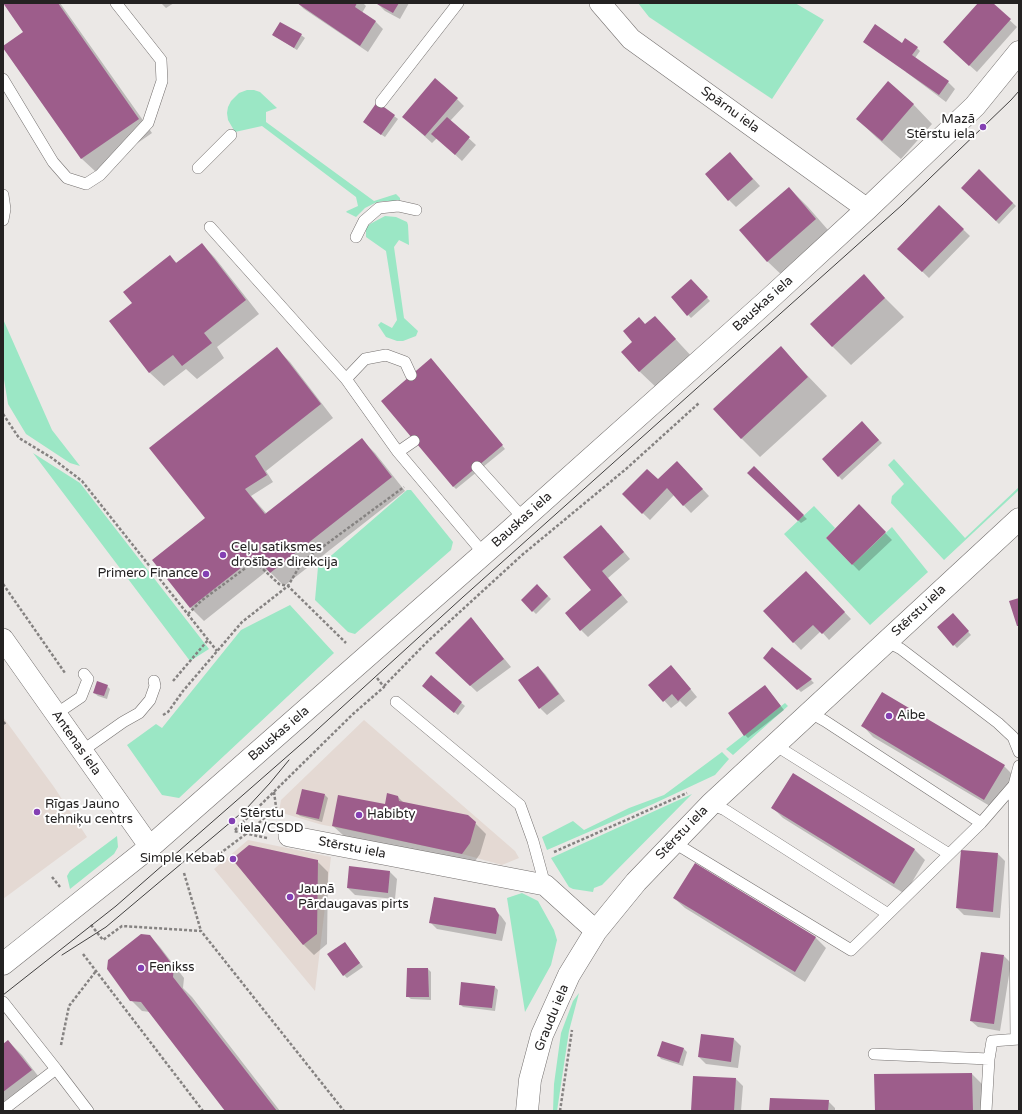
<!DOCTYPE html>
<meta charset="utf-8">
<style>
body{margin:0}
#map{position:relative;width:1022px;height:1114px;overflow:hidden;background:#ebe8e6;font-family:"Varela Round",sans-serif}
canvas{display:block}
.frame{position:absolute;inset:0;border:4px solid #242222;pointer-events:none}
</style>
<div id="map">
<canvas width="1022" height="1114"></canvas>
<div class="frame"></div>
</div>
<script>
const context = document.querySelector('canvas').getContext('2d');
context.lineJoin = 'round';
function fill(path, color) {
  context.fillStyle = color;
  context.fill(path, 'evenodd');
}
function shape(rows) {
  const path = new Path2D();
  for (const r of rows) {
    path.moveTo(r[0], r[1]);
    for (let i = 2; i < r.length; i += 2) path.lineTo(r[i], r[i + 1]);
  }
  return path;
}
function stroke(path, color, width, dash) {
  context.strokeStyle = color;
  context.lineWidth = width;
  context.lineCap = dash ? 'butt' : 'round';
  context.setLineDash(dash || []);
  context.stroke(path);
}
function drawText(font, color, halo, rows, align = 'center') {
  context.font = font + ' "Varela Round",sans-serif';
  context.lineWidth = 4;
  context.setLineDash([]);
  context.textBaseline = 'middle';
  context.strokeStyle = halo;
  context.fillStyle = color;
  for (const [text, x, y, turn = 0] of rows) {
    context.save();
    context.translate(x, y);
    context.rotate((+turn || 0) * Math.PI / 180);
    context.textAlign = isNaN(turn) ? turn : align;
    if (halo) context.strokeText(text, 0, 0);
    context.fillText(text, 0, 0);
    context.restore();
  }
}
const built = shape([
 [3,717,54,787,87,837,3,899],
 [364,720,515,851,519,858,502,865,462,854,319,824,279,812,281,800],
 [248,840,331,857,315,991,214,869]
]);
const green = shape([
 [638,3,795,3,824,20,772,99,649,17],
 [247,90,254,90,260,92,277,108,266,112,266,122,374,201,396,194,400,198,400,201,383,201,375,203,365,208,356,217,346,212,347,211,358,206,356,197,262,126,235,132,228,120,227,113,228,107,231,101,239,93],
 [385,216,396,217,407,222,408,225,409,245,399,240,394,247,404,318,418,331,416,336,403,341,397,341,386,337,378,325,381,322,392,328,397,320,386,251,366,237,366,228,370,224],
 [3,319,52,430,80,466,70,463,26,434,8,404,3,373],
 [33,453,80,483,209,649,190,661],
 [894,459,965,538,1019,487,1019,490,944,560,891,503,892,496,904,484,888,465],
 [407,490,411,490,453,542,451,550,355,634,348,632,315,600,318,567],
 [814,506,835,528,826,538,852,565,892,527,928,572,870,625,784,534],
 [290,605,334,653,179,798,162,795,127,745,156,724,162,728,241,630],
 [785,703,788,706,733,755,726,749],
 [722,752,729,759,715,775,653,804,547,850,542,837,573,821,584,830,629,808,664,795],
 [692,794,602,885,594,888,593,892,573,889,569,887,551,858],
 [117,836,118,847,114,854,70,889,67,876,70,871],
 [522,893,538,901,554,930,557,940,551,965,525,1012,507,898],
 [579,993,569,1031,557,1111,553,1111,554,1084,561,1033,573,1001]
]);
const shadow = shape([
 [4,3,60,3,152,133,96,172,82,159,4,47,25,32],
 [161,3,174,3,166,8],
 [298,3,363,3,366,6,362,13,376,22,383,29,368,52,304,9],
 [379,3,409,3,400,19,385,11,378,4],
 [979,3,991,3,1017,27,977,72,951,49],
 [273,35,301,35,305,38,297,50],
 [902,44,917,48,920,51,915,58,948,82,955,89,946,102,906,72],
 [457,99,464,106,450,121,476,145,462,161,437,138,432,143,410,123],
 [377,103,398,119,385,137,367,125],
 [913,104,932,124,901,159,877,138,857,119],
 [730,153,760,186,736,207,729,200],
 [979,170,1016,206,999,224,962,188],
 [789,188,808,207,835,238,787,280,767,261],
 [939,206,970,236,929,278,899,249],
 [202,244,215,258,259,314,217,347,224,358,197,379,186,369,164,386,150,373,110,321,133,303,170,257,177,263],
 [863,276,904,317,851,365,832,346],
 [691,280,710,301,691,318,672,298],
 [655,317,694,359,659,390,639,371,634,342,646,326],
 [781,348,827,396,760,457,741,438],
 [277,349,290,362,333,418,266,471,273,482,251,496,267,514,362,440,375,453,405,491,284,586,268,570,204,621,190,607,207,518],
 [434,363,505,449,456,489,453,486],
 [862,423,882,443,842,480,823,459],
 [754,467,807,519,801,523,749,473],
 [684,469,709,496,691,513,674,495,650,520,623,494],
 [859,506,892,540,859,571,827,538],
 [608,533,630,559,608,578,628,602,588,637,581,630],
 [813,579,851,619,829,640,821,631,801,650,764,611],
 [537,585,551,599,536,614,522,600],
 [471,618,511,667,477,692,436,653],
 [956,618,971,635,957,648,938,628],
 [772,648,811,680,814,683,801,692,765,658],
 [538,667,545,674,565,701,547,715,540,708],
 [678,674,697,697,686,707,680,701,671,708,650,685],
 [431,677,465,706,458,715,426,689],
 [107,686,110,689,107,699,98,696,94,693],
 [765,686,784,710,748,738,745,735],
 [863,726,1004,766,1014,776,995,809,873,737],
 [793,774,915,850,925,860,905,894,783,818,773,808],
 [325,795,328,798,322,822,300,816,297,813],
 [398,797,404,803,468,816,486,834,480,854,473,864,344,836,333,826,386,805],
 [998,854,1005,861,1000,918,964,915,957,908],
 [234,860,317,861,328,872,327,944,314,955,304,945],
 [695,864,816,938,826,948,805,982,685,908,674,898],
 [350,868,390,872,397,879,395,899,355,895,348,888],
 [494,909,501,916,506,923,502,941,437,929,430,922],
 [150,936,160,947,184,978,183,988,192,997,280,1111,226,1111,150,1012,142,1011,131,1000],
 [345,943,363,967,347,978,344,975],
 [1004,956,1011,963,1000,1031,978,1027,971,1021],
 [428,969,431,972,431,1000,411,999,407,996],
 [495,987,498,990,495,1011,463,1007,460,1004],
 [734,1039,741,1046,738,1068,706,1064,699,1057],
 [8,1041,22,1055,45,1085,3,1111,3,1045],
 [684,1049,687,1052,683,1066,661,1059,658,1055],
 [972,1074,982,1084,983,1111,876,1111],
 [736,1079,743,1086,741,1111,692,1111],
 [828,1101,835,1108,835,1111,770,1111]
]);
const building = shape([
 [3,3,58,3,139,119,81,159,3,48,3,46,23,32],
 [297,3,357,3,355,7,376,21,360,46],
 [377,3,399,3,393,13,377,4],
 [978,3,993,3,1011,19,969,66,943,42],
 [280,22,302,34,294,48,272,35],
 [875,24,902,43,905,38,918,47,912,55,949,81,939,95,863,42],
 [435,78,458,98,425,136,402,117],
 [888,81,914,104,882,141,856,119],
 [377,102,395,115,381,135,363,122],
 [447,117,470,137,455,155,431,134],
 [730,152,753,179,728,201,705,174],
 [979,169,1013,203,996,221,961,188],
 [789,187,816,219,767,262,739,230],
 [939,205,964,229,922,272,897,249],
 [202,243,246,300,204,333,212,343,182,366,173,355,149,373,109,321,132,303,123,292,170,255,176,263],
 [864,274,885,298,832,347,810,324],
 [691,279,708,297,687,316,671,297],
 [655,316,676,339,639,372,621,352,632,342,623,331,639,317,645,324],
 [781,346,808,377,741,439,713,409],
 [277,347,321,404,255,456,267,475,245,489,265,514,362,438,392,477,270,573,256,556,190,608,152,560,205,518,149,448],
 [431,358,503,445,453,487,381,401],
 [862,421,879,440,838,477,822,459],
 [677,461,703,489,683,506,667,488,642,514,622,494,647,469,658,479],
 [754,466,804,515,798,521,747,473],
 [859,504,886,532,852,565,826,538],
 [601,525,624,552,602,571,622,595,580,631,565,613,591,590,563,557],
 [806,571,845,612,822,634,813,625,793,643,763,611],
 [537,584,548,596,532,612,521,600],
 [1019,598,1019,626,1017,626,1009,601],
 [953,613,969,631,953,646,937,627],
 [471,617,504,659,470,686,435,653],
 [772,647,812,679,797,690,763,658],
 [671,665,691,689,678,701,672,694,663,702,648,685],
 [538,666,559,694,539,709,518,680],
 [431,675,462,702,454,713,422,686],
 [97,681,108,685,104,696,93,693],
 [765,685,781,706,744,736,728,713],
 [882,692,1005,765,984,800,861,726],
 [793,773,915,849,894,884,771,808],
 [302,789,325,794,319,819,296,814],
 [387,793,398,796,399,801,468,815,476,822,470,843,462,854,332,826,338,795,385,804],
 [249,845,318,860,317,934,303,945,232,859],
 [961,850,998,853,993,912,956,908],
 [695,863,816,937,795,972,673,898],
 [349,866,390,871,388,893,347,888],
 [434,897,495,908,499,915,496,934,429,923],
 [141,934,150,935,174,967,173,977,277,1111,225,1111,141,1002,130,1001,107,969,108,960],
 [345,942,360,963,343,976,327,954],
 [981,952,1004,955,994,1024,970,1021],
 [407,968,428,968,429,997,406,997],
 [461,982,495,986,492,1008,459,1005],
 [701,1034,734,1038,731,1062,698,1057],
 [8,1040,32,1070,3,1092,3,1044],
 [662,1041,684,1048,679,1063,657,1056],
 [972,1073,973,1111,875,1111,874,1074],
 [693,1076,736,1078,734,1111,691,1111],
 [770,1098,829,1100,828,1111,769,1111]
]);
const path = shape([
 [3,414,19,438,52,458,82,481,217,651],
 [252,559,279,584,288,586,346,643],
 [3,584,65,673],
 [188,614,201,601,255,561],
 [173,681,208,640],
 [384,686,427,642,522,555,626,469,699,403],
 [163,715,168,712,183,691,242,622,288,586,302,562,404,487],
 [3,724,6,722],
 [274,792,277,814,279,815],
 [267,838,234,831,353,714,384,687,377,678],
 [554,852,687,793],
 [203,857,210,861,246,834,276,808],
 [184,873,201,931],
 [52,877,60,887],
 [91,925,103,940,122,926,201,931,344,1111],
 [83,954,203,1111],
 [61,1045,69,1006,96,971],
 [560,1111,572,1030]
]);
const service = shape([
 [3,79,53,162,67,178,86,184,100,175,148,123,162,81,161,60,116,3],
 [381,102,458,3],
 [198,168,231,135],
 [3,195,5,209,3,220],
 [210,227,346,379,398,452],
 [356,237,364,221,379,208,398,206,416,210],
 [346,379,365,359,386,355,405,362,411,375],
 [414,441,398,452,484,554],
 [477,467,523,518],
 [886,641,901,649,998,723,1013,737,1019,752],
 [396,702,520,805,533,841,545,885],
 [809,712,825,721,981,823],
 [56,714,81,697,88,679,84,674],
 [775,745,949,854],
 [82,751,123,722,139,713,150,700,155,686,154,681],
 [1014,785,1019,766],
 [711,804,725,810,888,914,981,823,1014,785,1016,1039],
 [673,842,851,950,888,914],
 [3,1002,56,1069,3,1110],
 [874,1054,989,1059],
 [56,1069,88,1111],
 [986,1111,989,1059,992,1041,1019,1039]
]);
const minor = shape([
 [600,3,631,39,867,209],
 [3,639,150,847],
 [289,836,545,885,596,931]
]);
const tertiary = shape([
 [3,964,150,847,505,535,767,301,867,209,975,106,1019,52]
]);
const secondary = shape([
 [527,1111,530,1080,542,1035,569,975,596,931,636,882,711,804,1019,519]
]);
const tram = shape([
 [62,955,106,927,232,821,246,809,270,783,289,760],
 [3,995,116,906,307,739,463,597,902,205,1011,100,1019,91]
]);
const markers = [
 [983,127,4,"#8440b3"],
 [223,555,4,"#8440b3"],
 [206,574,4,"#8440b3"],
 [889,716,4,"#8440b3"],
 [37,812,4,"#8440b3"],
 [359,815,4,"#8440b3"],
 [232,821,4,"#8440b3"],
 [233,859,4,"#8440b3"],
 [290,897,4,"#8440b3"],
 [141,968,4,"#8440b3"]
];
const streetNames = [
 ["Spārnu iela",730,110,36],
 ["Bauskas iela",763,304,-42],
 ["Bauskas iela",522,520,-42],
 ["Stērstu iela",919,611,-43],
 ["Bauskas iela",279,734,-41],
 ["Antenas iela",76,743,55],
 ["Stērstu iela",682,833,-46],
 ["Stērstu iela",352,848,11],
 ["Graudu iela",552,1018,-68]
];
const poiNames = [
 ["Mazā",975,120,"right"],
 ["Stērstu iela",975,135,"right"],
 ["Ceļu satiksmes",231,548],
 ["drošības direkcija",231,563],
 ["Primero Finance",198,574,"right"],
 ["Aibe",897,716],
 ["Rīgas Jauno",45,805],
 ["tehniķu centrs",45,820],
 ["Stērstu",240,814],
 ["iela/CSDD",240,829],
 ["Habibty",367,815],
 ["Simple Kebab",225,859,"right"],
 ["Jaunā",298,890],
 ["Pārdaugavas pirts",298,905],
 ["Fenikss",149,968]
];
fill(built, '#e4d9d3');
fill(green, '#9be7c5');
fill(shadow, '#0003');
fill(building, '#9d5d8b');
stroke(service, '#74706f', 12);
stroke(minor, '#74706f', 22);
stroke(tertiary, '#74706f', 23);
stroke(secondary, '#74706f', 23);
stroke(path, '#858281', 2.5, [3, 2]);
stroke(service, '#fff', 11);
stroke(minor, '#fff', 21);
stroke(tertiary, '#fff', 22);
stroke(secondary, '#fff', 22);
stroke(tram, '#424040', 1);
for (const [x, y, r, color] of markers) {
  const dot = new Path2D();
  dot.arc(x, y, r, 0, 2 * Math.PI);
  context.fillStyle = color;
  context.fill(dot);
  stroke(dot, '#fff', 1.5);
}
drawText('13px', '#242222', '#fff', streetNames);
drawText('13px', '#242222', '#fff', poiNames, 'left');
</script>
